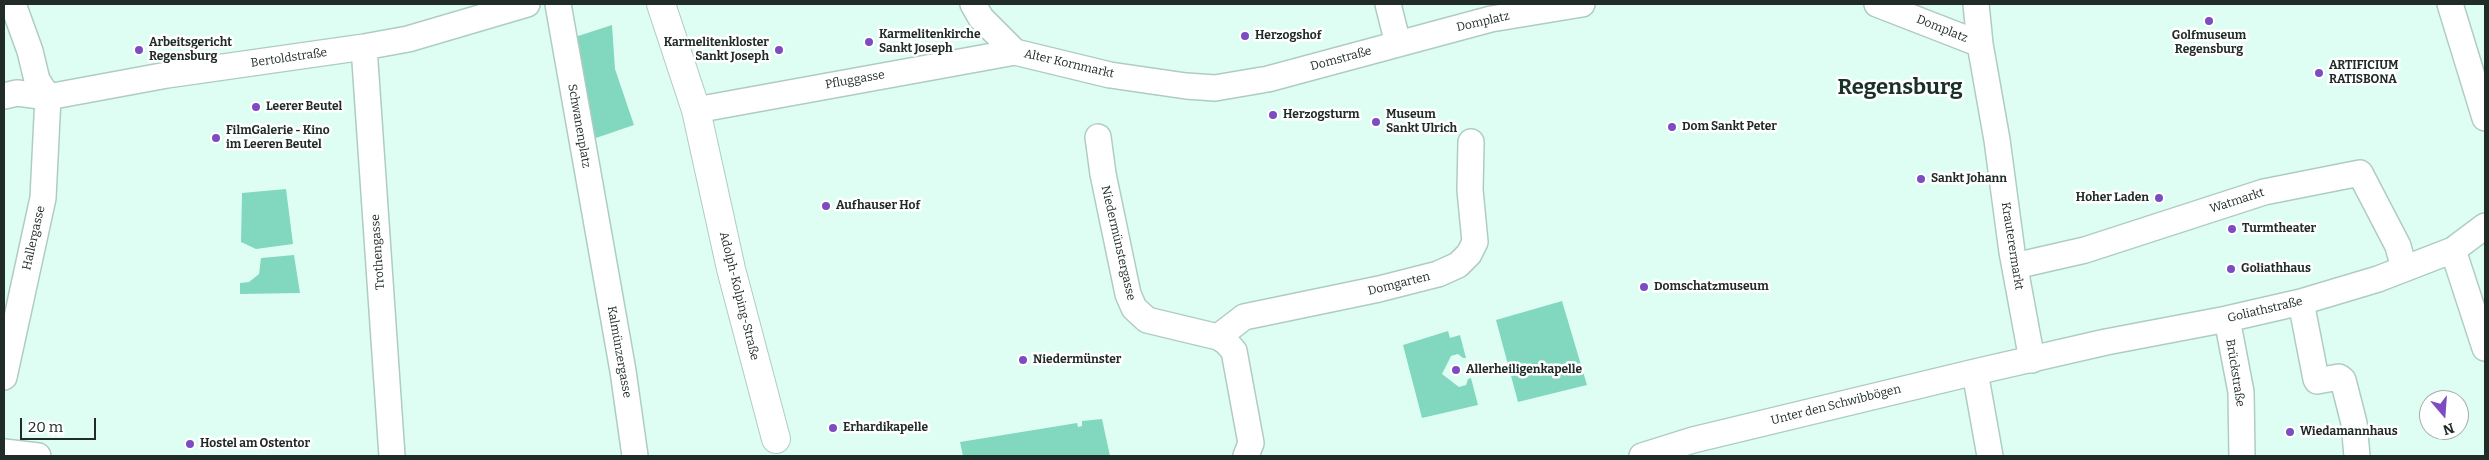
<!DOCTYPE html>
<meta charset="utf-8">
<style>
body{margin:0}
#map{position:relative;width:2489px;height:460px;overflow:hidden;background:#dffef3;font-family:Bitter,serif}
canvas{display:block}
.frame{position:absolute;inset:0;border:5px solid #212c28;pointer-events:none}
.north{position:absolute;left:2419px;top:390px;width:50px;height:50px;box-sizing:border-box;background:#fff;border:1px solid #a6aba9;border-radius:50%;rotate:162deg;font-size:14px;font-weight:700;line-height:20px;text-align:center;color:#212c28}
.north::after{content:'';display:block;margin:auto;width:18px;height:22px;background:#7d4bc2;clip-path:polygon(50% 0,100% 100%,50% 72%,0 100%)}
.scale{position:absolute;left:20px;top:418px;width:76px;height:22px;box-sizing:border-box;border:2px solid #212c28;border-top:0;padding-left:6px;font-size:15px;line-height:18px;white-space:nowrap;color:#212c28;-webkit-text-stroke:4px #fff;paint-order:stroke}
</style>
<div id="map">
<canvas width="2489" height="460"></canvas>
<div class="frame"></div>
<div class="north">N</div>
<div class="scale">20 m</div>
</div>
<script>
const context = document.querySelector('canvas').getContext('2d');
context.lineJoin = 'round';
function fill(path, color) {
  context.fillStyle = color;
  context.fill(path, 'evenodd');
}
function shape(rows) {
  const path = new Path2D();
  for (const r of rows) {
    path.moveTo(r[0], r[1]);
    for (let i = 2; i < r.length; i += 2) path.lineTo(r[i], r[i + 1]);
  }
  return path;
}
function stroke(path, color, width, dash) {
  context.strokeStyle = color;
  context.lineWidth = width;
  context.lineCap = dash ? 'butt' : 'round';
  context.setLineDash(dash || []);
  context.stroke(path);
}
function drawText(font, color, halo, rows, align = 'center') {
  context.font = font + ' Bitter,serif';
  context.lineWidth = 5;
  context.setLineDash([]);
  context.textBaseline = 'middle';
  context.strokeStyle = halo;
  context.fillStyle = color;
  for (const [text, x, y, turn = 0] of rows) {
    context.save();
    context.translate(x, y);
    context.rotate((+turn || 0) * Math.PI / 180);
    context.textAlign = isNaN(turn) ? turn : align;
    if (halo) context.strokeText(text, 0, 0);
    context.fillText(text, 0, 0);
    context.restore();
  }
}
const green = shape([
 [612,25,615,69,634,125,593,139,575,37],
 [286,189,293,244,256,249,241,242,242,193],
 [294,255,300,293,240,294,240,283,249,282,259,274,261,258],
 [1562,301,1587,385,1518,402,1496,320],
 [1448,331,1450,338,1460,335,1466,358,1463,358,1458,354,1451,356,1442,374,1459,387,1466,385,1468,379,1471,378,1478,405,1422,418,1403,345],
 [1102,419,1110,456,963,456,960,442,1077,423,1078,427,1082,426,1082,421]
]);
const street = shape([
 [13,4,30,51,37,80,48,97],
 [558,4,623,371,635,456],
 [973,4,981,18,1015,52,1110,75,1186,86,1215,88,1262,80],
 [1388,4,1398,44],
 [1877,4,1980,44],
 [1976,4,1980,44,1997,140,2012,252,2032,360],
 [2450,4,2485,118],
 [364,47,392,456],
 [1268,79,1491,19,1582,4],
 [4,96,17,93,48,97,167,75,364,47,408,39,527,4],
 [696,110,1015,52],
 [1098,137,1103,174,1128,294,1134,308,1147,320,1218,337,1226,342,1234,351,1251,443,1246,456],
 [2453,250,2485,348],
 [2015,266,2085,250,2264,192,2360,173,2398,246,2404,269],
 [2301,302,2316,379,2317,381,2339,377,2343,380,2354,423,2357,456],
 [2227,319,2241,392,2242,456],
 [1218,337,1244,317,1379,289,1438,274,1458,265,1469,254,1475,242,1470,190,1471,142],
 [1975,372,1990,456],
 [4,377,43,198,48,97],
 [4,452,38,456],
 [1642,456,1693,440,1975,372,2106,342,2227,319,2301,302,2378,279,2453,250,2485,226]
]);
const secondary = shape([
 [661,4,696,110,731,269,776,439]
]);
const markers = [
 [2209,21,5,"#7d4bc2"],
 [1245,36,5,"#7d4bc2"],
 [869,42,5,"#7d4bc2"],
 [139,50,5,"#7d4bc2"],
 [779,50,5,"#7d4bc2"],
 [2319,73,5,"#7d4bc2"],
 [256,107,5,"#7d4bc2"],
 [1273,115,5,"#7d4bc2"],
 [1376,122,5,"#7d4bc2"],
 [1672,127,5,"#7d4bc2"],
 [216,138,5,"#7d4bc2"],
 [1921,179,5,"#7d4bc2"],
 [2159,198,5,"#7d4bc2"],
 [826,206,5,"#7d4bc2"],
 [2232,229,5,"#7d4bc2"],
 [2231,269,5,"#7d4bc2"],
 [1644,287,5,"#7d4bc2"],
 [1023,360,5,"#7d4bc2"],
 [1456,370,5,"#7d4bc2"],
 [833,428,5,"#7d4bc2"],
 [2290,432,5,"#7d4bc2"],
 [190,444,5,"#7d4bc2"]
];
const streetNames = [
 ["Domplatz",1483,22,-13],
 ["Domplatz",1942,29,22],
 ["Bertoldstraße",289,58,-8],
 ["Domstraße",1341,59,-15],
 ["Alter Kornmarkt",1069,64,13],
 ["Pfluggasse",855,80,-10],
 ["Schwanenplatz",579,126,80],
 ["Watmarkt",2237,201,-18],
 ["Hallergasse",34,238,-77],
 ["Niedermünstergasse",1118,243,77],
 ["Krauterermarkt",2012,246,81],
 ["Trothengasse",378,252,-94],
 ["Domgarten",1399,284,-14],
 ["Adolph-Kolping-Straße",739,296,76],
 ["Goliathstraße",2265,310,-13],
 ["Kalmünzergasse",619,352,80],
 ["Brückstraße",2235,373,81],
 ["Unter den Schwibbögen",1836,405,-14]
];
const poiNames = [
 ["Karmelitenkirche",879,35],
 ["Sankt Joseph",879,49],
 ["Herzogshof",1255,36],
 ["Golfmuseum",2209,36,"center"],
 ["Regensburg",2209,50,"center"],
 ["Arbeitsgericht",149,43],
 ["Regensburg",149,57],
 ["Karmelitenkloster",769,43,"right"],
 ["Sankt Joseph",769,57,"right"],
 ["ARTIFICIUM",2329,66],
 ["RATISBONA",2329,80],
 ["Leerer Beutel",266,107],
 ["Herzogsturm",1283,115],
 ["Museum",1386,115],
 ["Sankt Ulrich",1386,129],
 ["Dom Sankt Peter",1682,127],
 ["FilmGalerie - Kino",226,131],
 ["im Leeren Beutel",226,145],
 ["Sankt Johann",1931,179],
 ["Hoher Laden",2149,198,"right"],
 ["Aufhauser Hof",836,206],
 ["Turmtheater",2242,229],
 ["Goliathhaus",2241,269],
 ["Domschatzmuseum",1654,287],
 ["Niedermünster",1033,360],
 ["Allerheiligenkapelle",1466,370],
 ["Erhardikapelle",843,428],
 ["Wiedamannhaus",2300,432],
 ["Hostel am Ostentor",200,444]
];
const townNames = [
 ["Regensburg",1900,88]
];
fill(green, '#82d8be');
stroke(street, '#afccc2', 28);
stroke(secondary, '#afccc2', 30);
stroke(street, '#fff', 25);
stroke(secondary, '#fff', 28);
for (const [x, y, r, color] of markers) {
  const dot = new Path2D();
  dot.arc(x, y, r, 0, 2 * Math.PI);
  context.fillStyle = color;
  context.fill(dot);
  stroke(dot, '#fff', 2);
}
drawText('12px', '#212c28', '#fff', streetNames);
drawText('bold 12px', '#212c28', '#fff', poiNames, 'left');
drawText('bold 22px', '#18322a', '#fff', townNames);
</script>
